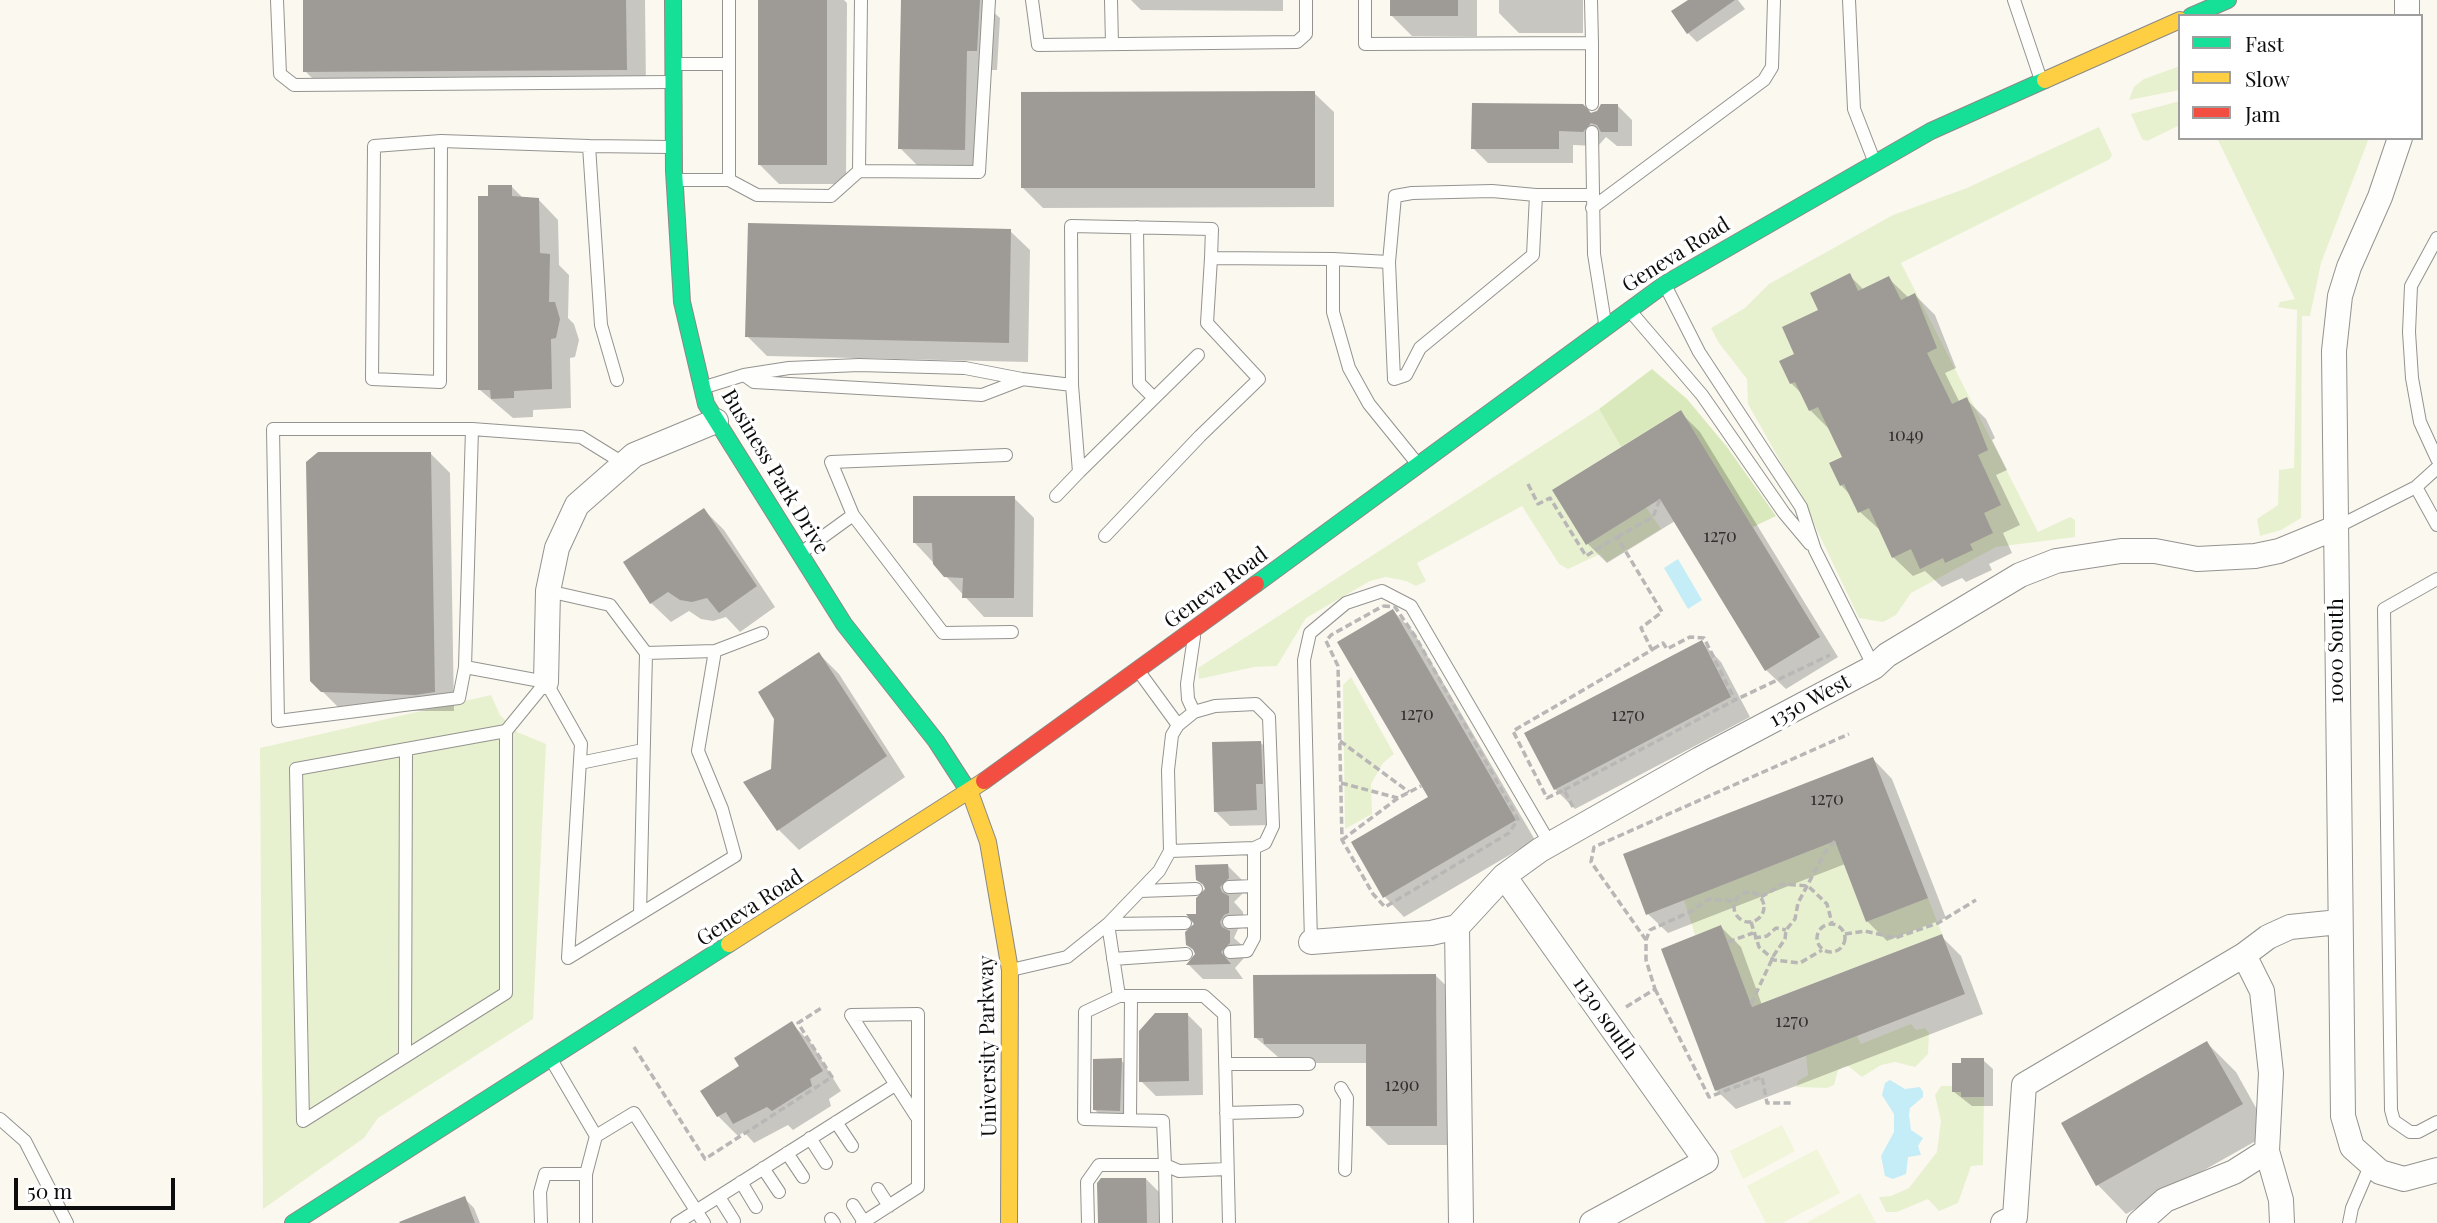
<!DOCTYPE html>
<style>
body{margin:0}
#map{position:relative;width:2437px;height:1223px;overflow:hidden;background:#fbf8f0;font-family:"Playfair Display",serif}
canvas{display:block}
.legend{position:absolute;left:2178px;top:14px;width:245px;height:126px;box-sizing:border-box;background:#fff;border:2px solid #9e9e9e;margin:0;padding:9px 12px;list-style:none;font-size:21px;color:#0d0d0d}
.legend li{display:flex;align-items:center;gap:14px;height:35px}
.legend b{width:35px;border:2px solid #9e9e9e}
.scale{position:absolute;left:14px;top:1178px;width:161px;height:32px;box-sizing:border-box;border:4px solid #0d0d0d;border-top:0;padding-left:9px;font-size:21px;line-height:24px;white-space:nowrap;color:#0d0d0d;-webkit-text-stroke:5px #fff;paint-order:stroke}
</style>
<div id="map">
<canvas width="2437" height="1223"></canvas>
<ul class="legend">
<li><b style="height:9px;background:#16e098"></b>Fast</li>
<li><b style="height:9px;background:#ffcf43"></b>Slow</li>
<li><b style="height:9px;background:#f24e42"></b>Jam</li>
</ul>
<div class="scale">50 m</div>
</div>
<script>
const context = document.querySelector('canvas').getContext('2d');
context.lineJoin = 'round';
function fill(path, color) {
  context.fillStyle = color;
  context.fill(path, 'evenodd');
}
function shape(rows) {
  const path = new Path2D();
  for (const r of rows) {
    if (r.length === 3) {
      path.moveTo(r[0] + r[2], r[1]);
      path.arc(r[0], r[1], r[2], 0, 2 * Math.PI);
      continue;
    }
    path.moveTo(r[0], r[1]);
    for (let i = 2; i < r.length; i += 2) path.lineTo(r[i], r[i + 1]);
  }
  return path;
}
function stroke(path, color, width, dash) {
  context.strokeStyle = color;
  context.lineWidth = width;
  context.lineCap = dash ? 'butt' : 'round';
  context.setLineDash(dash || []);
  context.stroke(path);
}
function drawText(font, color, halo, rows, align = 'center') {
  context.font = font + ' "Playfair Display",serif';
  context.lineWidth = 7;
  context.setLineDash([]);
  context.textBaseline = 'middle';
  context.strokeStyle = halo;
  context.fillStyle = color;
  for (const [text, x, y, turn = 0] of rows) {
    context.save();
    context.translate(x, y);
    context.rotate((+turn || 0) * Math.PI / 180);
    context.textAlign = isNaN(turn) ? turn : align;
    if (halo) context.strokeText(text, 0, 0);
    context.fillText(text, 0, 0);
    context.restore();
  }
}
const green = shape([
 [2180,66,2180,90,2129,100,2134,87,2144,79],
 [2180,101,2180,125,2147,141,2142,139,2131,114],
 [2099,127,2112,155,2110,159,1901,263,2038,532,2070,517,2075,520,2075,537,1996,547,1911,593,1896,615,1883,622,1859,618,1806,507,1748,404,1747,379,1719,343,1711,328,1745,308,1769,284,1893,215,1967,188],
 [2217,138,2369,138,2321,263,2310,316,2302,316,2301,518,2281,530,2260,536,2257,519,2278,505,2279,470,2294,468,2297,310,2278,307,2280,302,2295,299],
 [1599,409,1621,447,1552,490,1586,544,1646,507,1661,529,1607,562,1600,554,1568,569,1559,564,1522,506,1417,563,1426,581,1416,586,1406,581,1386,577,1370,581,1306,618,1277,666,1254,667,1199,679,1198,668],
 [1351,677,1394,754,1383,763,1371,784,1372,814,1345,829,1343,685],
 [491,695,500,715,517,732,546,744,533,1019,378,1118,364,1138,263,1209,260,748],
 [1835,841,1866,922,1928,898,1942,934,1752,1007,1721,926,1695,935,1684,900],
 [1911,1024,1916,1030,1925,1028,1929,1033,1928,1054,1915,1067,1895,1062,1881,1065,1862,1077,1848,1066,1843,1067,1838,1070,1834,1085,1827,1088,1796,1087,1798,1081,1808,1075,1806,1055,1857,1036,1861,1044],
 [1941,1086,1952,1086,1953,1092,1961,1092,1961,1097,1984,1097,1983,1165,1971,1166,1958,1203,1939,1211,1928,1199,1897,1212,1886,1212,1879,1197,1891,1196,1909,1188,1937,1152,1941,1121,1935,1095]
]);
const forest = shape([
 [1652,369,1687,399,1727,447,1776,516,1753,527,1681,410,1621,447,1599,409]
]);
const pitch = shape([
 [1782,1125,1795,1151,1743,1179,1730,1151],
 [1817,1149,1840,1193,1782,1223,1766,1223,1747,1186],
 [1860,1193,1876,1223,1806,1223]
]);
const water = shape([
 [1678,559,1702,600,1688,609,1664,568],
 [1890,1080,1905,1089,1920,1087,1923,1092,1923,1097,1910,1108,1909,1115,1911,1130,1923,1138,1918,1146,1921,1155,1908,1157,1906,1174,1893,1179,1885,1176,1881,1156,1894,1132,1894,1114,1882,1095,1885,1083]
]);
const shadow = shape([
 [305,0,645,0,646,89,325,91,305,71],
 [760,0,844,0,847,3,846,184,779,184,759,164],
 [903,0,989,0,989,8,1000,18,997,70,986,70,984,170,920,168,900,148],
 [1131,0,1283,0,1283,11,1141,10],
 [1392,0,1477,0,1477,36,1412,36,1392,16],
 [1499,0,1583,0,1583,33,1519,33,1499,13],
 [1691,0,1738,0,1745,9,1697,42,1688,33],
 [1314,93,1334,112,1334,207,1043,208,1023,188],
 [1617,105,1632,120,1632,146,1617,146,1606,137,1598,146,1573,145,1573,163,1488,163,1473,148],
 [512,187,522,197,538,199,558,220,559,265,569,275,568,318,574,324,579,340,575,357,570,358,571,408,533,410,533,417,513,418,480,390,490,198],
 [1010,231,1030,250,1028,362,767,356,747,336],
 [1850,276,1864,290,1888,278,1909,298,1915,295,1935,315,1956,368,1945,373,1960,403,1966,399,1986,419,1995,438,1992,440,2007,470,1996,475,2020,525,2003,533,2012,553,1989,564,1992,570,1966,582,1962,578,1942,587,1925,571,1913,576,1893,557,1881,531,1860,512,1852,497,1841,485,1845,458,1830,430,1810,410,1802,394,1791,383,1797,354,1820,311],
 [1680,412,1700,432,1838,657,1786,689,1766,670,1675,521,1607,563,1587,543],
 [430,453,450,473,454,711,342,711,322,691],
 [1014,498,1034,518,1033,617,984,617,915,543],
 [704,510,724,530,775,607,740,632,726,617,713,621,701,619,689,611,671,622,651,603],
 [1393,611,1413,631,1535,840,1404,917,1385,897,1353,843,1430,798],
 [1702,642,1721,662,1750,717,1575,809,1555,789],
 [819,654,839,674,905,777,799,850,779,830,746,783,773,770],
 [1260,742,1275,757,1271,825,1230,826,1215,811],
 [1873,759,1892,779,1946,918,1887,941,1867,921,1845,864,1668,933,1648,914],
 [1228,866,1243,881,1243,893,1234,902,1243,912,1243,928,1238,929,1234,938,1244,947,1244,958,1235,968,1243,979,1203,979,1189,965,1197,954,1188,945,1207,889,1197,880],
 [1721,927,1741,947,1762,1005,1941,936,1961,956,1983,1014,1736,1109,1716,1090],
 [1436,976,1456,995,1456,1145,1388,1145,1368,1125,1368,1063,1285,1063,1255,1037],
 [1187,1014,1202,1029,1203,1095,1156,1096,1141,1081],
 [791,1023,811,1043,841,1091,829,1099,831,1106,793,1130,788,1125,754,1143,744,1132,738,1136,718,1116],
 [2207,1043,2236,1072,2270,1133,2126,1214,2098,1185,2063,1124],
 [1121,1060,1136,1075,1134,1125,1109,1125,1095,1110],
 [1983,1060,1993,1069,1993,1106,1972,1106,1954,1092],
 [1146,1179,1161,1194,1161,1223,1099,1223],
 [464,1198,474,1208,480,1223,405,1223]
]);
const building = shape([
 [303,0,626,0,627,70,303,72],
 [758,0,827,0,827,165,758,165],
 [901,0,980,0,977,51,967,51,965,150,898,149],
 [1390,0,1458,0,1458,16,1390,16],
 [1688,0,1735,0,1687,34,1671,11],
 [1315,91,1315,188,1021,188,1021,92],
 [1472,103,1583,104,1591,113,1597,111,1601,104,1618,104,1618,132,1601,132,1597,125,1591,123,1583,132,1559,131,1559,149,1471,149],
 [488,185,512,185,512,196,539,198,540,253,550,254,549,302,555,302,560,319,556,338,551,339,552,389,514,391,514,398,491,399,490,390,478,390,478,196,488,196],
 [748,223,1011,229,1009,343,745,337],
 [1850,273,1858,291,1889,276,1901,300,1915,293,1937,348,1927,353,1952,404,1967,397,1988,450,1978,455,2001,505,1984,513,1993,533,1970,544,1973,550,1945,563,1943,558,1920,569,1911,549,1892,558,1869,508,1858,513,1844,484,1840,486,1829,463,1842,457,1818,407,1809,411,1795,382,1790,384,1779,361,1794,354,1782,327,1818,310,1810,293],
 [1681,410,1820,637,1765,671,1660,499,1586,545,1552,490],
 [318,452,431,452,435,692,415,695,321,692,310,681,306,462],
 [913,496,1015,496,1014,598,962,598,963,578,944,577,933,564,932,543,913,543],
 [704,508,757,586,719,613,707,598,692,602,680,600,668,592,650,604,623,562],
 [1393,609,1516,820,1383,898,1351,842,1428,797,1337,642],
 [1702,640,1731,697,1554,790,1524,733],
 [819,652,887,756,777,831,743,782,771,769,774,719,758,692],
 [1261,741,1263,784,1256,784,1257,810,1214,812,1212,742],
 [1873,757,1928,898,1866,922,1835,841,1646,915,1623,854],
 [1228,864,1229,878,1220,887,1222,892,1229,896,1229,913,1224,915,1220,922,1222,927,1230,931,1230,943,1221,952,1231,964,1186,965,1195,954,1193,949,1186,945,1185,932,1194,924,1186,914,1196,914,1196,898,1205,889,1203,884,1196,880,1195,865],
 [1721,925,1752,1007,1942,934,1965,994,1715,1091,1661,949],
 [1436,974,1437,1126,1366,1126,1366,1044,1264,1044,1263,1038,1254,1038,1253,975],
 [1155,1013,1188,1013,1189,1081,1139,1082,1139,1031],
 [792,1021,823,1071,810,1079,812,1086,772,1111,767,1107,733,1124,726,1112,717,1117,700,1091,739,1066,734,1058],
 [2207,1041,2243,1104,2096,1186,2061,1123],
 [1122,1058,1120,1111,1093,1110,1093,1059],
 [1961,1058,1984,1058,1984,1097,1961,1097,1961,1092,1952,1092,1952,1063,1961,1063],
 [1101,1178,1146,1178,1147,1223,1098,1223,1097,1183],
 [465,1196,475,1223,400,1223,399,1222]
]);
const path = shape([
 [1528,484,1538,504,1550,498,1586,556,1617,537,1662,612,1641,628,1652,650,1513,731,1547,798,1564,790,1573,807],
 [1617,537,1653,517,1660,499],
 [1383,606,1395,607,1415,636,1518,819,1509,833,1385,907,1373,894,1342,840,1338,666,1326,641,1331,635,1383,606],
 [1653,649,1663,643,1667,649,1690,637,1704,638,1735,700],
 [1340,741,1409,792],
 [1341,783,1398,798],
 [1564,790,1735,700,1830,655],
 [1342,840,1398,798,1421,786],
 [1749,907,15],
 [1761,897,1783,884,1808,886,1827,904,1832,923],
 [1751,922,1759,947,1774,960,1800,963,1822,950],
 [1831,938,14],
 [1845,934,1865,931,1895,938,1938,923,1976,900],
 [1754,938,1767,936,1776,928,1786,930],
 [1646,940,1591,862,1594,847,1849,734],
 [1728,942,1753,933],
 [1655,989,1709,1097,1762,1077,1767,1103,1791,1103],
 [1751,1004,1774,955,1785,939,1786,930,1795,919,1798,903,1825,852,1835,841],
 [1626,1007,1655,989,1646,960,1646,940,1650,930,1692,911,1709,899,1734,901],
 [634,1047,705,1159,832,1077,798,1023,823,1007]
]);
const lane = shape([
 [277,0,280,74,294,85,671,82],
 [729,0,729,180],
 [1032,0,1038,45,1297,42,1306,34,1306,0],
 [1111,0,1112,44],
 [1365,0,1365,44,1592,43,1592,104],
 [1591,0,1592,43],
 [1849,0,1854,109,1873,158],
 [2014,0,2041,80],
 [677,64,729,64],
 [1592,132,1594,254,1605,323],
 [441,141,374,146,372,379,440,382,441,141,589,146],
 [859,171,861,0],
 [675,180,729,180,757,195,831,196,859,171,979,172,989,0],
 [1536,195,1592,195],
 [1592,208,1764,80,1772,67,1774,0],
 [1137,227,1139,383,1154,398],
 [2437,238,2411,286,2409,332,2412,378,2420,422,2437,459],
 [1389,262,1395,196,1412,193,1492,191,1536,195,1533,255,1420,348,1406,375,1394,379,1389,262,1333,259,1333,312,1349,368,1369,404,1416,462],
 [1665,285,1699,352,1801,507,1815,550,1874,667],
 [1631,312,1702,395,1784,513,1810,544],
 [744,375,754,382,982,395,1021,380],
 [617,380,601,325,589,146,670,147],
 [705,387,744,375,789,368,859,365,965,368,1022,379,1072,385,1071,226,1212,229,1211,258,1333,259],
 [2437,468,2416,487,2437,525],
 [1079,472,1198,355],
 [1056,496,1079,472,1072,385],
 [853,515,943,633,1012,632],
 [2335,528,2416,487],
 [1105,536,1200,436,1259,379,1207,323,1211,258],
 [802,552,853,515,831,462,1006,455],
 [2437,579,2384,609,2391,1110,2394,1121,2410,1132,2418,1132,2437,1122],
 [548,591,610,605,646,653,715,651,762,633],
 [1194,637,1187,684,1188,699,1194,712],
 [465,667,459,698,278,721,273,429,472,429],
 [1140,673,1178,725],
 [546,682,581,744,568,958,735,856,722,809,698,751,715,651],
 [546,682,465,667,472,429,581,437,623,463],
 [506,731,506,993,303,1121,296,769,506,731,546,682],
 [580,763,643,750],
 [1229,887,1254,886],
 [1140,891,1196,889],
 [640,914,646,653],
 [1229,922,1254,921],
 [1108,924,1119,996,1204,996,1224,1014,1229,1223],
 [1108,924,1185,923],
 [1311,942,1304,660,1310,633,1346,603,1382,591,1411,606,1550,844],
 [1230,952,1247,951,1254,938,1254,848],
 [1113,959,1186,954],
 [1011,970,1067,957,1108,924,1159,871,1170,851,1168,770,1172,735,1178,725,1194,712,1215,706,1256,704,1269,717,1273,826,1265,843,1254,848,1170,851],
 [405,1055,406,749],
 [552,1061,596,1136,586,1174,586,1223],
 [1225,1064,1309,1064],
 [1341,1088,1347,1098,1345,1170],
 [1226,1113,1297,1111],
 [0,1119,25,1141,67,1223],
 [1130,1119,1131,998],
 [836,1122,852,1146],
 [596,1136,634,1113,704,1223],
 [810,1138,826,1163],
 [787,1153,803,1177],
 [763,1168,779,1192],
 [741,1182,756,1207],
 [878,1189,889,1206],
 [719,1197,734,1221],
 [853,1205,864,1222],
 [831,1219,834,1223],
 [541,1223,540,1192,545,1174,586,1174],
 [677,1223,895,1085],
 [862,1223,918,1187,918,1014,851,1015,916,1116],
 [1088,1223,1087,1182,1099,1165,1165,1165,1163,1121,1084,1119,1085,1012,1119,996],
 [1166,1223,1165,1165,1179,1171,1227,1169],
 [2349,1223,2352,1208,2370,1166]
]);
const street = shape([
 [2407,0,2407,16],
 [2400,138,2380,197,2349,267,2340,296,2334,351,2343,1116,2352,1147,2380,1172,2404,1179,2437,1170],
 [546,682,548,591,557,548,577,505,634,455,716,421],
 [1504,876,1706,1161,1592,1223],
 [1457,927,1461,1223],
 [1311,942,1431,933,1457,927,1504,876,1540,850,1700,759,1874,667,1887,655,2020,575,2056,561,2121,551,2155,551,2197,559,2255,556,2279,551,2335,528],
 [2267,1151,2281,1200,2282,1223],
 [2003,1223,2015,1217,2024,1085,2244,955,2268,937,2290,927,2339,922],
 [2139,1223,2165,1200,2234,1172,2267,1151,2271,1073,2262,991,2244,955]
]);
const fast = shape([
 [673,0,674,171,682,302,706,404,844,624,936,741,971,795],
 [2191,16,2228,0],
 [1256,584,1665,284,1931,131,2045,80],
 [293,1223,729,944]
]);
const slow = shape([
 [2045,80,2180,20],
 [971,795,988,842,1010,970,1009,1223],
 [729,944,984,781]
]);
const jam = shape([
 [984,781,1256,584]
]);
const numberNames = [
 ["1049",1906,435],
 ["1270",1720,536],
 ["1270",1417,714],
 ["1270",1628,715],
 ["1270",1827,799],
 ["1270",1792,1021],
 ["1290",1402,1085]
];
const streetNames = [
 ["Geneva Road",1676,255,-32],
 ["Business Park Drive",775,472,59],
 ["Geneva Road",1216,588,-36],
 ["1000 South",2336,651,-90],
 ["1350 West",1810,701,-28],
 ["Geneva Road",750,908,-33],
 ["1130 south",1605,1018,55],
 ["University Parkway",988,1046,-91]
];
fill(green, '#e8f1cf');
fill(forest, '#dae9bc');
fill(pitch, '#f1f5d9');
fill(water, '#c5edf7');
fill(shadow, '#0003');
fill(building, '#9e9a96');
stroke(lane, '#94938f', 14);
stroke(street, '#94938f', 26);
stroke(fast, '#8b8986', 18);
stroke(slow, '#8b8986', 18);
stroke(jam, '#8b8986', 18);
stroke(path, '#b8b7b6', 3.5, [7, 3.5]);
stroke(lane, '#fefefd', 12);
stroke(street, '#fefefd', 24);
stroke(fast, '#16e098', 16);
stroke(slow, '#ffcf43', 16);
stroke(jam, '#f24e42', 16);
drawText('18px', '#31302f', null, numberNames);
drawText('21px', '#0d0d0d', '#fff', streetNames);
</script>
